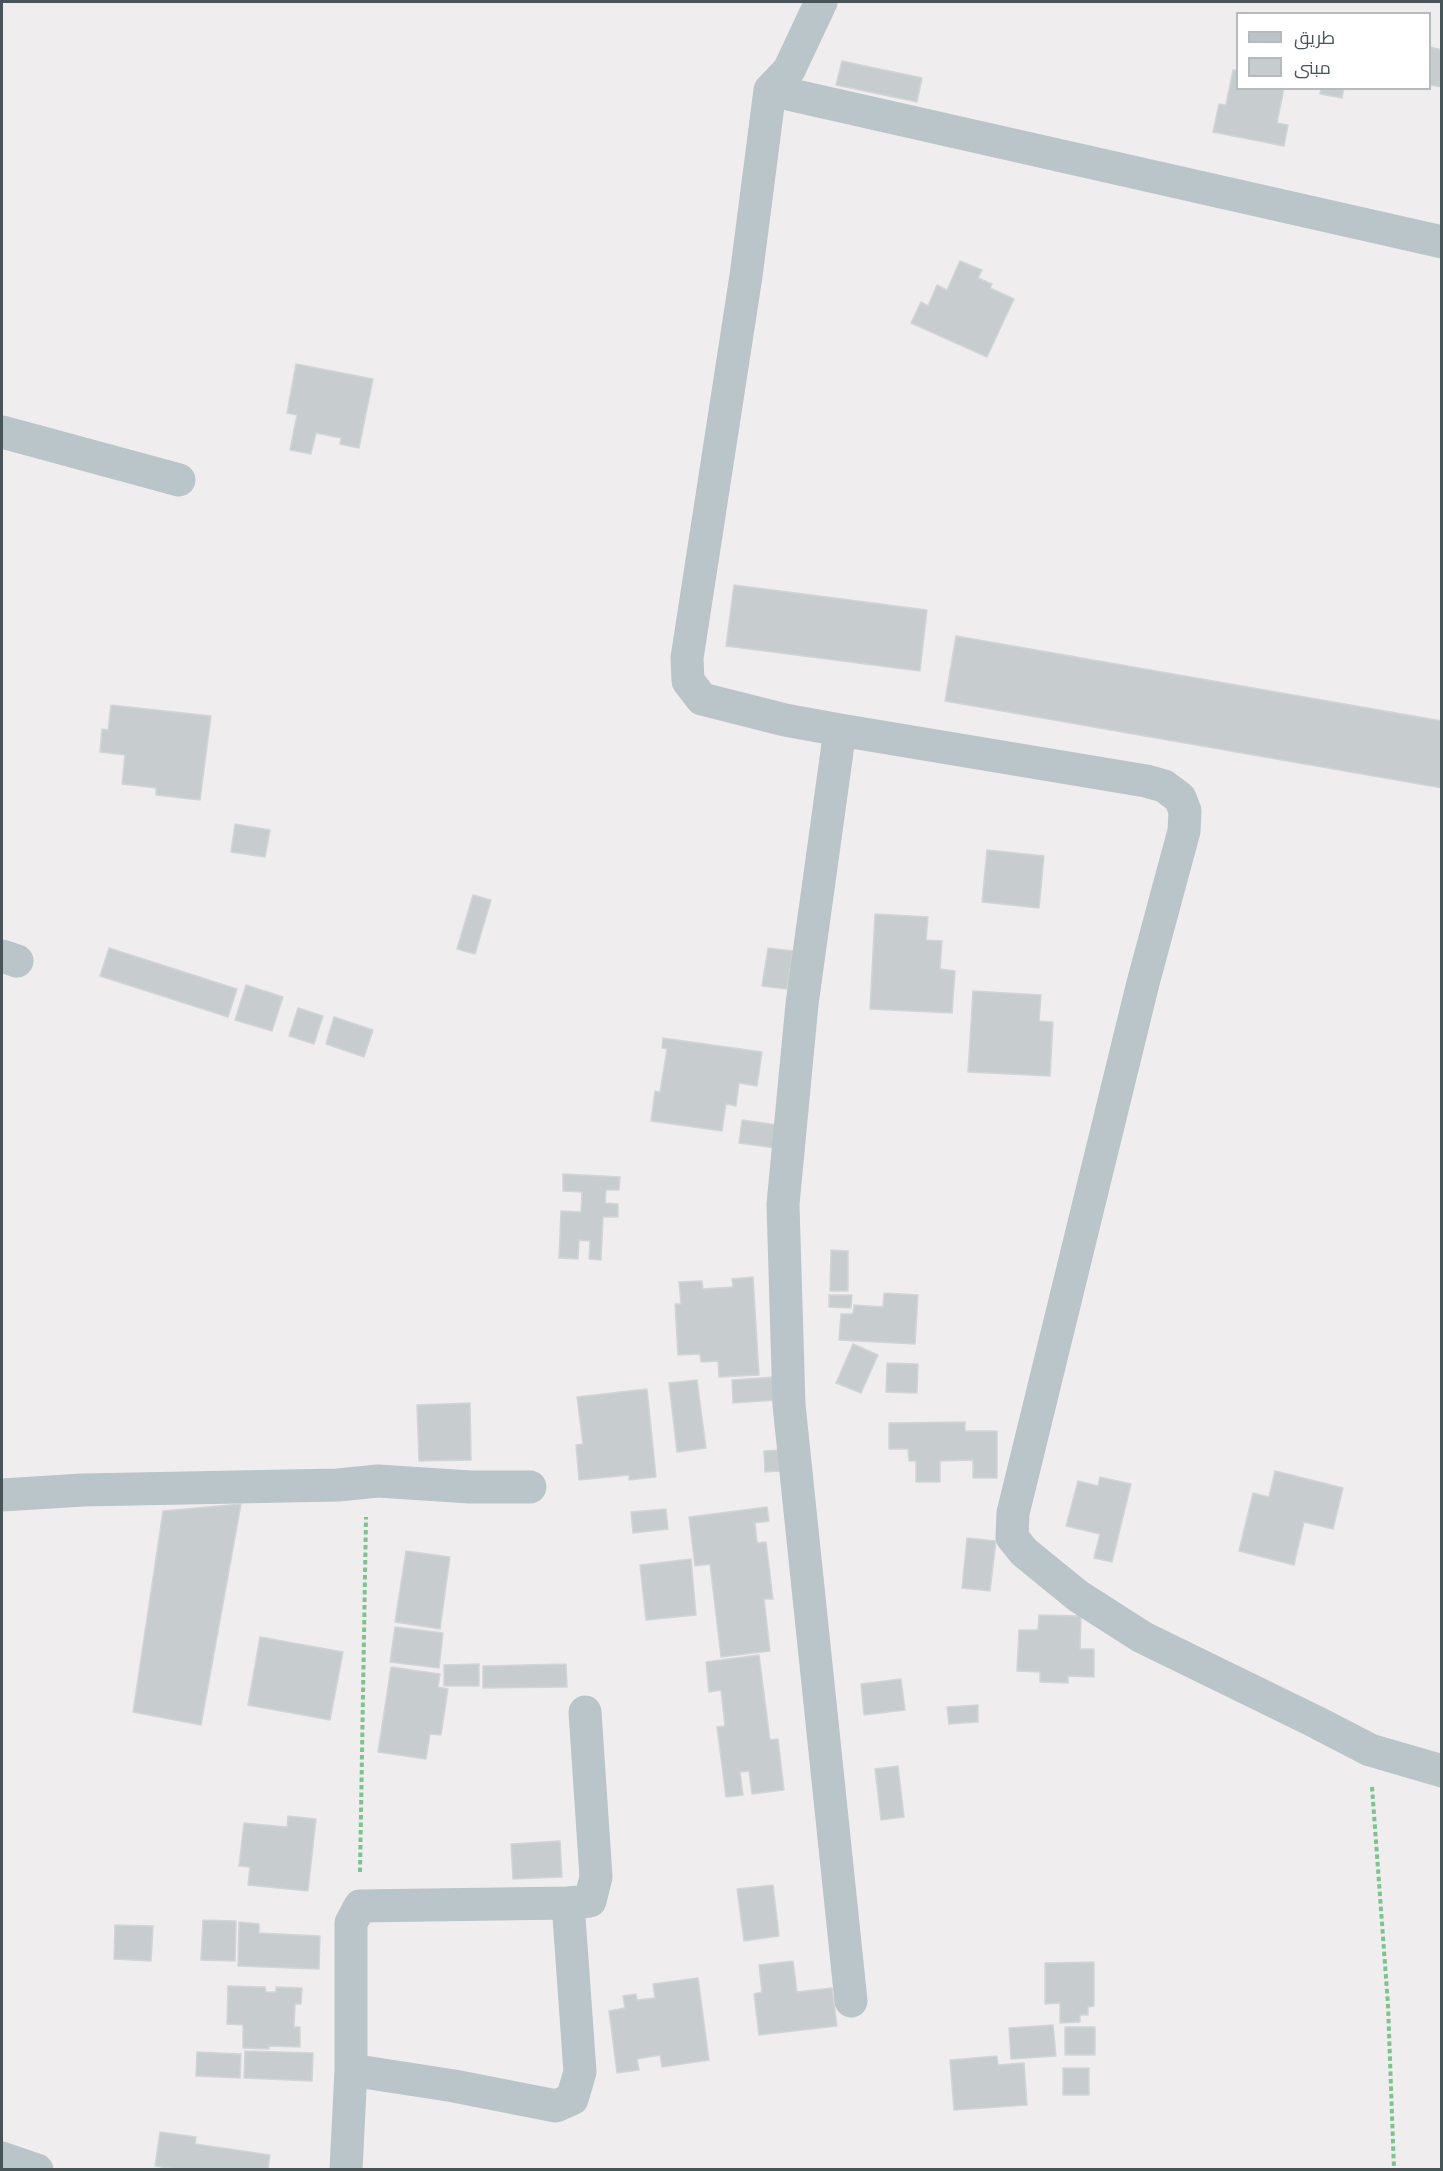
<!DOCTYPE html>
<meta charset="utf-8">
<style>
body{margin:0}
#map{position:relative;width:1443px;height:2171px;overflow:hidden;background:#f0edee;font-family:Overpass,Cairo,sans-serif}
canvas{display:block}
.frame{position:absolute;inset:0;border:3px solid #475559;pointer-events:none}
.legend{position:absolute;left:1236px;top:12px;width:195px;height:78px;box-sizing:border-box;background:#fff;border:2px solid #b5bbbd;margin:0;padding:8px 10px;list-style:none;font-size:18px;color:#475559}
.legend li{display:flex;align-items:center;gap:12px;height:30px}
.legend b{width:30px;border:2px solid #b5bbbd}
</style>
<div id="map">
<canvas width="1443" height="2171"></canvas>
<div class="frame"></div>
<ul class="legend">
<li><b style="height:8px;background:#b9c5c9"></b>طريق</li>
<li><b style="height:16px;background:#c7ccce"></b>مبنى</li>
</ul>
</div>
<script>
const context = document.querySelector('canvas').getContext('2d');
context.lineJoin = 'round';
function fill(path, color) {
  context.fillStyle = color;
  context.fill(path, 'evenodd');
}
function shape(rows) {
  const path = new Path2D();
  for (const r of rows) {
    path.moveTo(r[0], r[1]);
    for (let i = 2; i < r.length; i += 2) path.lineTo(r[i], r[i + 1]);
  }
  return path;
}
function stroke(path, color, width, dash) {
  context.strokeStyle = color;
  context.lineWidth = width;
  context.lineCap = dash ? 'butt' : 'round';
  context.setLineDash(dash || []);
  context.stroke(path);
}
const building = shape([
 [1430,47,1442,50,1442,87,1430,85,1430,47],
 [842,61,922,78,917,102,836,85,842,61],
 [1233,70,1238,70,1238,88,1284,88,1277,123,1288,125,1284,146,1213,132,1219,104,1226,105,1233,70],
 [1321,88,1344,88,1342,98,1320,94,1321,88],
 [960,261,982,270,978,278,992,284,990,288,1014,299,987,357,911,323,921,302,928,306,937,285,947,290,960,261],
 [296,364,373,379,359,448,340,444,341,438,316,433,311,454,290,450,297,415,287,413,296,364],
 [734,585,927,610,920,671,726,646,734,585],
 [956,636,1442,721,1442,788,945,701,956,636],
 [111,705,211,716,200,800,156,795,156,788,122,784,125,755,100,752,102,729,108,730,111,705],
 [235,824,270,830,265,857,231,852,235,824],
 [987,850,1044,856,1039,908,982,902,987,850],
 [473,895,491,900,475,954,457,949,473,895],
 [875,914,928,917,926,940,942,941,940,969,955,971,952,1013,870,1009,875,914],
 [109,948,237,989,228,1017,100,976,109,948],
 [768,948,793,951,787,989,762,986,768,948],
 [246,985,283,997,272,1031,235,1020,246,985],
 [973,991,1041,995,1039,1021,1053,1022,1050,1076,968,1072,973,991],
 [298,1008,323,1016,314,1044,289,1036,298,1008],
 [334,1017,373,1030,364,1057,326,1044,334,1017],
 [663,1038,762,1052,757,1086,739,1083,736,1106,726,1104,722,1131,651,1121,655,1091,660,1092,667,1049,662,1048,663,1038],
 [742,1120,778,1125,775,1148,739,1143,742,1120],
 [563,1174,620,1177,619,1190,606,1190,605,1203,618,1204,618,1217,603,1217,601,1260,589,1259,590,1241,579,1240,578,1259,559,1258,561,1211,581,1212,582,1192,563,1191,563,1174],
 [831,1250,848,1251,848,1291,830,1291,831,1250],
 [753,1277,759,1375,719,1377,718,1361,701,1362,700,1354,678,1355,675,1304,681,1304,679,1282,702,1281,703,1289,733,1287,732,1279,753,1277],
 [884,1293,918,1295,915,1344,839,1340,841,1314,853,1314,854,1305,883,1307,884,1293],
 [829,1295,852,1295,851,1308,829,1307,829,1295],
 [853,1344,878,1355,861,1393,836,1383,853,1344],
 [887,1363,918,1364,917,1393,886,1392,887,1363],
 [775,1377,777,1400,733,1403,732,1380,775,1377],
 [697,1380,706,1448,677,1452,669,1383,697,1380],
 [647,1389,656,1477,629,1480,629,1475,579,1480,576,1445,583,1444,577,1397,647,1389],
 [470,1403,471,1460,419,1461,417,1405,470,1403],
 [965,1422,965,1431,997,1431,997,1478,973,1478,973,1460,940,1461,940,1482,916,1482,916,1461,909,1461,908,1449,889,1449,889,1423,965,1422],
 [781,1450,782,1471,765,1472,764,1451,781,1450],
 [1275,1471,1343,1488,1333,1529,1304,1522,1294,1565,1239,1551,1253,1493,1269,1497,1275,1471],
 [1100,1477,1131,1484,1112,1562,1094,1558,1100,1534,1066,1526,1078,1481,1098,1486,1100,1477],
 [241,1504,201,1725,133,1712,163,1511,241,1504],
 [767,1507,769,1521,755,1523,757,1543,766,1542,773,1599,764,1599,770,1651,721,1657,710,1564,695,1566,689,1517,767,1507],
 [666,1509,668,1529,633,1533,631,1512,666,1509],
 [967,1538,996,1541,990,1591,962,1588,967,1538],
 [406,1551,450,1557,440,1629,395,1622,406,1551],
 [691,1559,696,1615,646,1620,640,1565,691,1559],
 [1039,1615,1081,1616,1080,1649,1094,1649,1094,1677,1068,1676,1068,1683,1040,1682,1040,1672,1017,1671,1019,1630,1038,1630,1039,1615],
 [395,1627,443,1633,439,1668,390,1662,395,1627],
 [260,1637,343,1652,330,1720,248,1705,260,1637],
 [759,1655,770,1740,778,1739,784,1790,752,1794,749,1771,740,1772,743,1795,726,1797,717,1727,725,1726,721,1690,709,1692,706,1662,759,1655],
 [479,1664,479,1686,444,1686,444,1665,479,1664],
 [566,1664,567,1687,483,1688,483,1666,566,1664],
 [391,1667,440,1674,438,1687,448,1689,441,1735,430,1734,426,1759,378,1752,391,1667],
 [901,1679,905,1710,864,1715,861,1684,901,1679],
 [978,1705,978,1722,949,1724,947,1707,978,1705],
 [898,1766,904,1817,881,1820,875,1769,898,1766],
 [288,1816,316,1819,308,1891,248,1885,250,1867,239,1866,244,1823,287,1827,288,1816],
 [560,1841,562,1877,513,1879,511,1844,560,1841],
 [773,1885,779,1936,744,1941,737,1889,773,1885],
 [203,1920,236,1921,235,1961,201,1960,203,1920],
 [239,1922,259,1924,259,1933,320,1936,319,1969,238,1966,239,1922],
 [115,1925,153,1926,151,1961,114,1959,115,1925],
 [793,1961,797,1992,832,1988,837,2026,759,2035,754,1994,762,1992,759,1965,793,1961],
 [1094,1962,1094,2006,1088,2007,1088,2015,1080,2015,1080,2022,1060,2023,1060,2003,1045,2004,1045,1963,1094,1962],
 [698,1978,709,2060,662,2067,660,2055,637,2059,639,2070,617,2073,609,2011,625,2008,623,1996,636,1994,637,2000,655,1998,653,1984,698,1978],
 [228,1986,265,1987,266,1992,276,1992,276,1987,302,1988,301,2004,295,2004,294,2027,300,2027,300,2047,269,2046,269,2049,243,2048,243,2025,227,2024,228,1986],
 [1053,2025,1056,2056,1011,2059,1009,2028,1053,2025],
 [1065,2027,1095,2027,1095,2055,1065,2055,1065,2027],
 [245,2051,313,2053,312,2081,244,2078,245,2051],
 [197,2052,241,2054,240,2078,196,2076,197,2052],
 [997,2056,998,2065,1024,2063,1027,2105,954,2110,950,2060,997,2056],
 [1063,2068,1089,2068,1089,2095,1063,2095,1063,2068],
 [160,2132,196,2137,195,2144,270,2155,268,2170,182,2170,155,2166,160,2132]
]);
const path = shape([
 [1372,1787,1388,2005,1394,2170],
 [360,1872,366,1517]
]);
const minor = shape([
 [821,2,789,70,770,90,746,276,687,658,688,681,702,699,785,720,840,730,802,1004,783,1204,789,1405,851,2001],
 [770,90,1442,242],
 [2,432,179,480],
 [840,730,1146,781,1164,786,1180,798,1185,811,1184,831,1143,983,1013,1513,1012,1537,1024,1552,1078,1596,1142,1637,1316,1722,1370,1750,1442,1771],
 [2,956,17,961],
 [2,1495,83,1490,338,1485,378,1481,470,1487,530,1487],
 [351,2070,454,2086,556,2106,572,2099,580,2072,568,1903],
 [2,2158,37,2170],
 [346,2170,351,2070,351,1923,360,1906,568,1903,590,1901,596,1877,585,1712]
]);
fill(building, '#c7ccce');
stroke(building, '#d1d5d8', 1.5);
stroke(path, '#78c68c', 4, [4.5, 3]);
stroke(minor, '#b9c5c9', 33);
</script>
